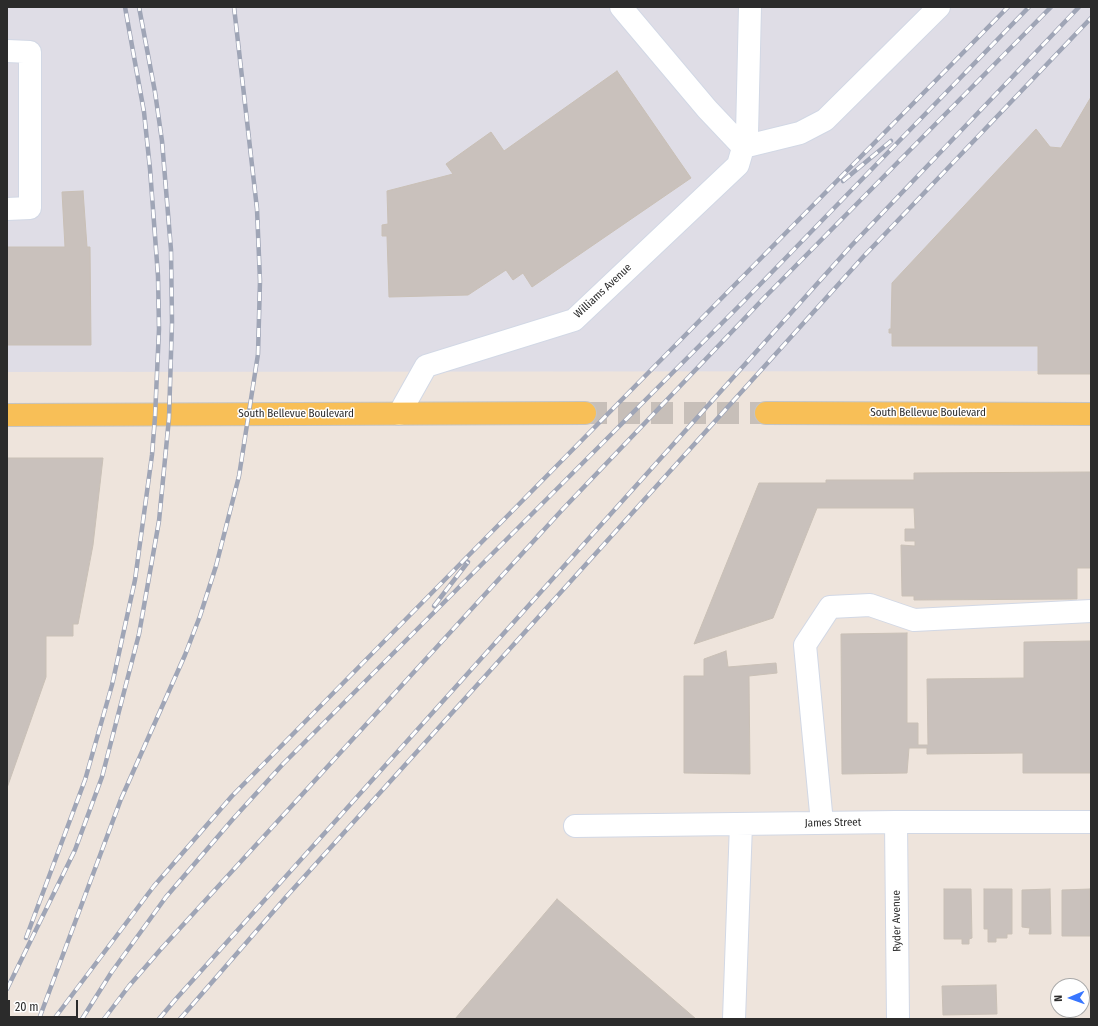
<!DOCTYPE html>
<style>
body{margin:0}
#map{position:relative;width:1098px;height:1026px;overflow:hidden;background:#eee4dc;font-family:"Fira Sans Condensed",sans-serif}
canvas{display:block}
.frame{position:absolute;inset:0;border:8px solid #2b2b2b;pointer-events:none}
.north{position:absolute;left:1050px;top:978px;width:40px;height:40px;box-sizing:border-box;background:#fff;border:1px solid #aaa;border-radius:50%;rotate:268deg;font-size:11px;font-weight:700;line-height:16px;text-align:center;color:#2b2b2b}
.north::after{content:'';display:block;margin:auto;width:14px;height:18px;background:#3876ff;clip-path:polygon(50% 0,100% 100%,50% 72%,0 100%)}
.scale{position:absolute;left:8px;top:1000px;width:70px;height:18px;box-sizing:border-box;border:2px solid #2b2b2b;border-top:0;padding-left:5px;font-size:12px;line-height:14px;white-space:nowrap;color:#2b2b2b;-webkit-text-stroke:3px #fff;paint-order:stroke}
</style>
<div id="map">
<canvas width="1098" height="1026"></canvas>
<div class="frame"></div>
<div class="north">N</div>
<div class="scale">20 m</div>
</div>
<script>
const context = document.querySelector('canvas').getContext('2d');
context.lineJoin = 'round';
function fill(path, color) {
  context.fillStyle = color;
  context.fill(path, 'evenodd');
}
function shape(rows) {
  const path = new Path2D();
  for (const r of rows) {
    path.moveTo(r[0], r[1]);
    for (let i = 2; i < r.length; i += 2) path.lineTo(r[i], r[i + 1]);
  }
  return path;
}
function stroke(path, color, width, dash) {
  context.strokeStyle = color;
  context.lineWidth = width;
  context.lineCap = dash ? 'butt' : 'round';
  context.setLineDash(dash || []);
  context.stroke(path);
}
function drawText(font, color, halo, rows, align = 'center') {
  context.font = font + ' "Fira Sans Condensed",sans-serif';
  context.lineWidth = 3;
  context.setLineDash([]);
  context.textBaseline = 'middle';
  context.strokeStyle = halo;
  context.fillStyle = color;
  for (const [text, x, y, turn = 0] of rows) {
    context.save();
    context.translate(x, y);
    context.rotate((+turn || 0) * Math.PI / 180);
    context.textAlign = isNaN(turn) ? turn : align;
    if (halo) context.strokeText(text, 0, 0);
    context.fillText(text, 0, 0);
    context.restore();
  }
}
const industrial = shape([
 [7,7,1091,7,1091,371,7,372]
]);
const building = shape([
 [617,71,691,178,532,287,523,273,513,280,506,270,468,295,389,297,387,236,382,236,382,225,388,224,387,191,453,174,446,164,491,132,504,151,617,71],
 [1091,97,1091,374,1038,374,1038,346,892,346,892,333,889,333,889,329,891,329,892,283,1036,129,1050,147,1061,148,1091,97],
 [83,191,87,247,90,247,91,345,7,345,7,247,65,247,62,192,83,191],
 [7,458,103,458,93,545,78,624,73,624,73,636,46,636,46,677,7,788,7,458],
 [1091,472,1091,568,1077,568,1077,599,914,600,914,596,902,596,901,545,915,546,915,541,905,541,905,529,915,529,914,508,817,508,773,618,694,644,759,483,826,483,826,480,914,480,914,473,1091,472],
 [907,633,907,723,918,723,918,745,928,745,927,679,1024,678,1024,642,1091,641,1091,773,1023,773,1023,753,927,754,927,748,909,748,907,773,842,774,841,634,907,633],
 [726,651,728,667,776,663,777,673,749,676,750,774,684,773,684,676,704,676,704,659,726,651],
 [944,889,971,889,972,938,969,939,969,944,962,944,962,939,944,939,944,889],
 [984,889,1012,889,1012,934,1007,934,1007,938,996,938,996,942,988,942,988,929,984,929,984,889],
 [1050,889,1051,934,1029,934,1030,928,1022,927,1022,890,1050,889],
 [1090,889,1091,936,1062,936,1062,890,1090,889],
 [557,899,696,1019,455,1019,557,899],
 [996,985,997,1014,943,1015,942,986,996,985]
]);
const majorTunnel = shape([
 [585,413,766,413]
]);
const minor = shape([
 [621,7,707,109,743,147,800,133,825,120,939,7],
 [7,51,30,52,30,208,7,209],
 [399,414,426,366,574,320,738,165,747,134,750,7],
 [896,822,898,1019],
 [822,823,805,645,830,607,870,605,914,620,1091,611],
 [575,826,896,822,1091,822],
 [734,1019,741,824]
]);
const major = shape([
 [766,413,1091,414],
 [7,415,585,413]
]);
const rail = shape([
 [843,181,891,141],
 [434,606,468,562],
 [26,938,85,780,112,685,135,580,152,455,155,417,159,329,158,276,150,169,144,112,125,7],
 [7,989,75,850,102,777,139,634,159,521,169,418,172,322,171,250,162,141,155,92,139,7],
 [39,1019,121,799,185,655,200,616,216,566,239,476,258,354,260,281,257,209,234,7],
 [54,1019,154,886,232,796,1008,7],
 [82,1019,111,973,166,897,233,819,283,764,744,301,1029,7],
 [104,1019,129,986,161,949,562,510,764,298,1051,7],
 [159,1019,175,1000,851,246,1079,7],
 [180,1019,286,897,864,256,1091,18]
]);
const streetNames = [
 ["Williams Avenue",603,291,-43],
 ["South Bellevue Boulevard",928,413],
 ["South Bellevue Boulevard",296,414],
 ["James Street",833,823,-1],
 ["Ryder Avenue",897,921,-91]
];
fill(industrial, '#dfdde6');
fill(building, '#c9c1bc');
stroke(building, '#c9c0b6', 1);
stroke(majorTunnel, '#c7bfb9', 22, [22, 11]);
stroke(minor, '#d2d8e5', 24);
stroke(major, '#c4c4c4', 24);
stroke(minor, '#fff', 22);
stroke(major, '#f8bf57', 22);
stroke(rail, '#9fa5b6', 4.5);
stroke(rail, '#fff', 3, [9]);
drawText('11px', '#2b2b2b', '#fff', streetNames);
</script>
